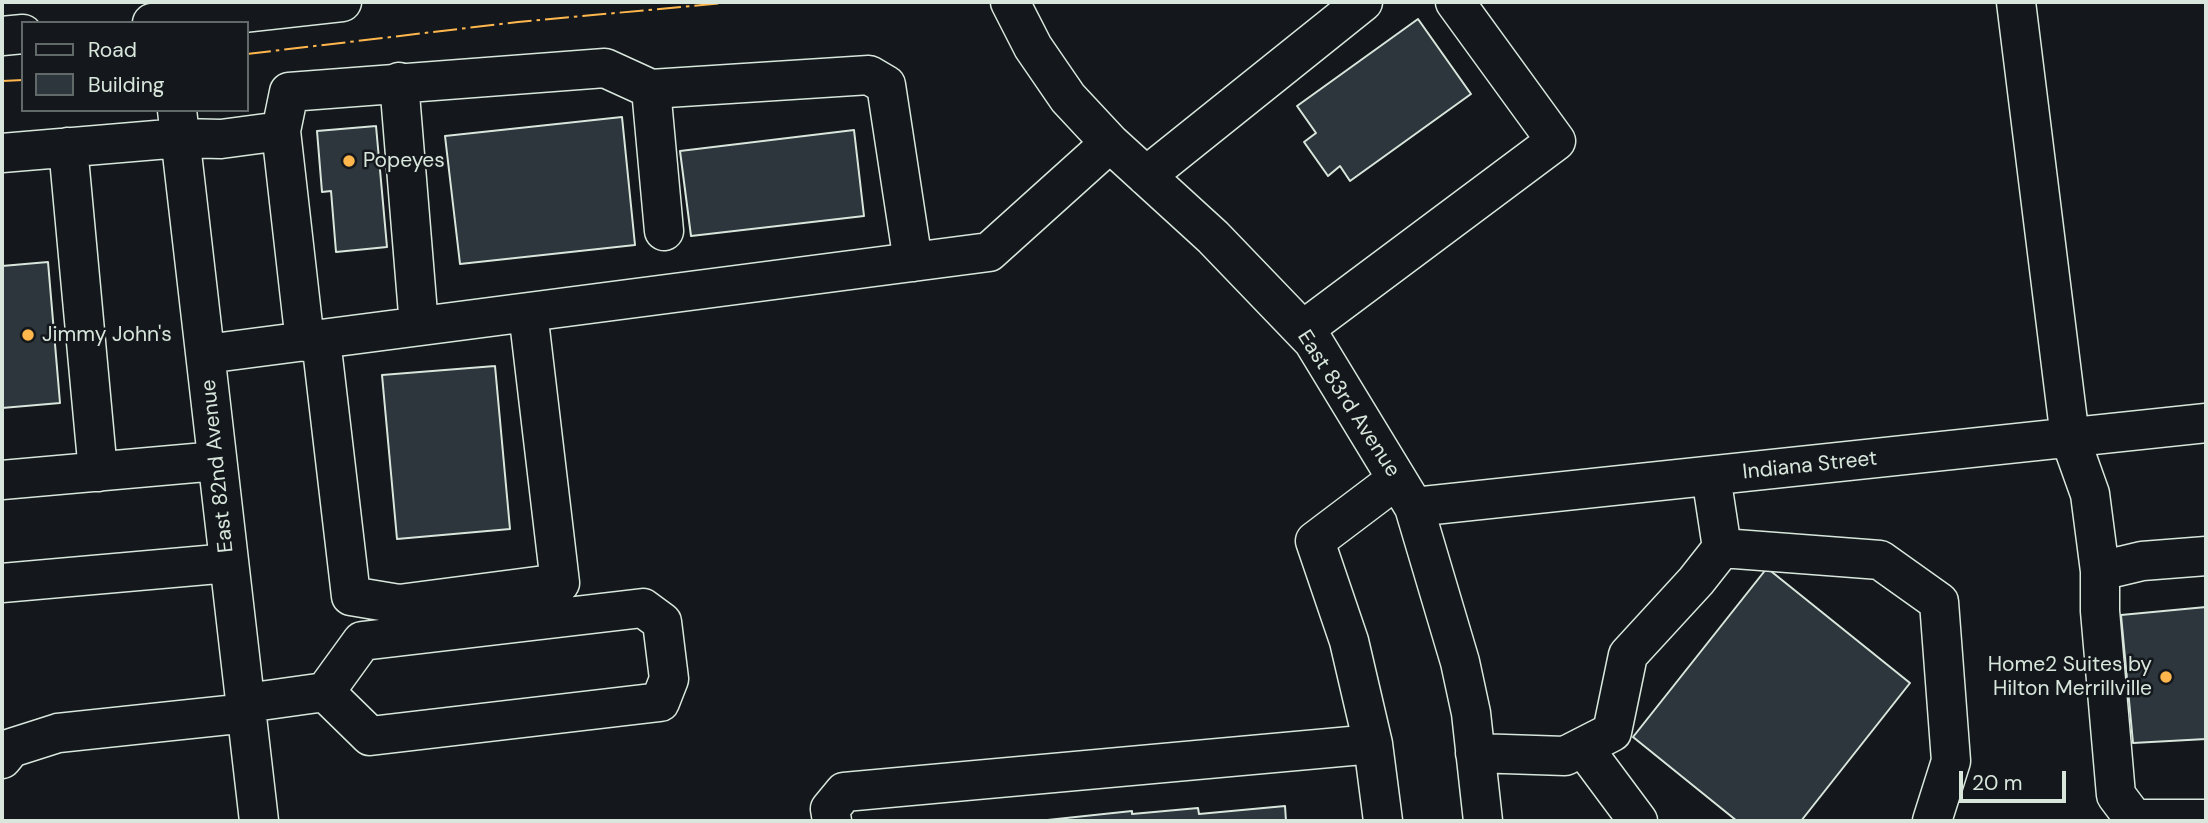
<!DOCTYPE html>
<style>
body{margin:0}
#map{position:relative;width:2208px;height:823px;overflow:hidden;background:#14181c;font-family:"DM Sans",sans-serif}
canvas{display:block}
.frame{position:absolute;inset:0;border:4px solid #d8e6dc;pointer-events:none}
.legend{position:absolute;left:21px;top:21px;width:228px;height:91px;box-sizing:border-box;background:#14181c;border:2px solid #626a69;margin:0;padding:9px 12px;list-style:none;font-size:21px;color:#d8e6dc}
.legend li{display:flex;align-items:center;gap:14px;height:35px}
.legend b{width:35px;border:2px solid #626a69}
.scale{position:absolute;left:1959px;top:771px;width:107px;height:32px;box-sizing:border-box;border:4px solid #d8e6dc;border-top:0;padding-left:9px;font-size:21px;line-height:24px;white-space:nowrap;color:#d8e6dc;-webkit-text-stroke:5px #14181c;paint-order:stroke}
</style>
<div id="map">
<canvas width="2208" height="823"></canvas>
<div class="frame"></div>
<ul class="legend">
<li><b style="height:9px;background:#14181c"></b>Road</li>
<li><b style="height:19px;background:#2c363c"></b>Building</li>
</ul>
<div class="scale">20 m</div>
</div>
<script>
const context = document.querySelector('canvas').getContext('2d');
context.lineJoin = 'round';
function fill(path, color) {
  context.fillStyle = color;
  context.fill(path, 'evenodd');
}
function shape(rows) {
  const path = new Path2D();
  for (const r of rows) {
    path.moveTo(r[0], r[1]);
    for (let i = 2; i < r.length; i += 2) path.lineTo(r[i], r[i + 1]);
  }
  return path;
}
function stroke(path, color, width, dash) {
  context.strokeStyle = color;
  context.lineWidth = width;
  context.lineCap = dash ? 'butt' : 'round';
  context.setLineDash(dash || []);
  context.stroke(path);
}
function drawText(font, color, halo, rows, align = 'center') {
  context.font = font + ' "DM Sans",sans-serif';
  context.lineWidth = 5;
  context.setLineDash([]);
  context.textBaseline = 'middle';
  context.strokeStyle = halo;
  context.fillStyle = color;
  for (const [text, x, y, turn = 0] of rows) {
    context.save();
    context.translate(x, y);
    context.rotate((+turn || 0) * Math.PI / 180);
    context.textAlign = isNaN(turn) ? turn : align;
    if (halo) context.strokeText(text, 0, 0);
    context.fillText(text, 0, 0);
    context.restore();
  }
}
const building = shape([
 [1418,19,1471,94,1350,181,1340,166,1328,176,1304,142,1316,133,1297,106,1418,19],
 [622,117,635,245,460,264,445,136,622,117],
 [376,126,387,247,336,252,331,191,322,192,317,131,376,126],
 [854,130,864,216,691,236,680,151,854,130],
 [48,262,60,403,2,408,2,266,48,262],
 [495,366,510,529,397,539,382,375,495,366],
 [1767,568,1910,683,1801,821,1737,821,1633,737,1767,568],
 [2206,607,2206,739,2133,743,2121,615,2206,607],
 [1285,806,1286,821,1038,821,1132,811,1132,814,1198,808,1199,814,1285,806]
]);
const minor = shape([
 [1010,2,1033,47,1068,98,1110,143,1213,237,1313,341,1414,507,1460,662,1471,713,1483,821],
 [2016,2,2070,438,2090,494,2100,571],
 [152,23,342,2],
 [2,36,23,34],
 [399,82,419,326],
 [651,89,664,231],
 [177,110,259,821],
 [281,131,305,342],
 [68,147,98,472],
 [2,153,180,138,221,139,281,131,289,92,605,68,651,89,869,75,886,85,913,262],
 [1146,176,1363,2],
 [1303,330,1556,141,1455,2],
 [321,340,351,596,399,604,560,583,528,312],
 [206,354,989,252,1110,143],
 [2,480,217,461],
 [1414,507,2206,423],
 [1722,548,1880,560,1939,602,1951,761,1932,821],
 [2206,556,2142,561,2100,571,2100,611,2116,795,2134,819,2206,819],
 [2,583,229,563],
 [246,703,325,692,370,736,660,702,669,679,662,622,643,608,362,641,325,692],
 [1583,747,1638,821],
 [1475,753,1565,756,1612,732,1628,655,1696,581,1722,548,1711,476],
 [2,759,11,748,58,733,247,713],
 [832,821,830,809,844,792,1373,744],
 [1383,821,1373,744,1349,641,1315,541,1397,479]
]);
const power = shape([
 [247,54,518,22,735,2],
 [2,81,23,80]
]);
const markers = [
 [349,161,7,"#ffb74d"],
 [28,335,7,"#ffb74d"],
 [2166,677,7,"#ffb74d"]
];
const poiNames = [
 ["Popeyes",363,161],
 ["Jimmy John's",42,335],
 ["Home2 Suites by",2152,665,"right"],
 ["Hilton Merrillville",2152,689,"right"]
];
const streetNames = [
 ["East 83rd Avenue",1348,404,57],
 ["East 82nd Avenue",218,466,-96],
 ["Indiana Street",1810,466,-6]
];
fill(building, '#2c363c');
stroke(building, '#d8e6dc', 2);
stroke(minor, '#d8e6dc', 41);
stroke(minor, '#14181c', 38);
stroke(power, '#ffb74d', 2, [24, 5, 3.5, 5]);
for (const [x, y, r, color] of markers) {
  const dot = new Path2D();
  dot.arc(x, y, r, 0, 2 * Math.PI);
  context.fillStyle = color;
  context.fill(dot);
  stroke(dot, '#14181c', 2.5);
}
drawText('21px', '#d8e6dc', '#14181c', poiNames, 'left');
drawText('21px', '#d8e6dc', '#14181c', streetNames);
</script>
